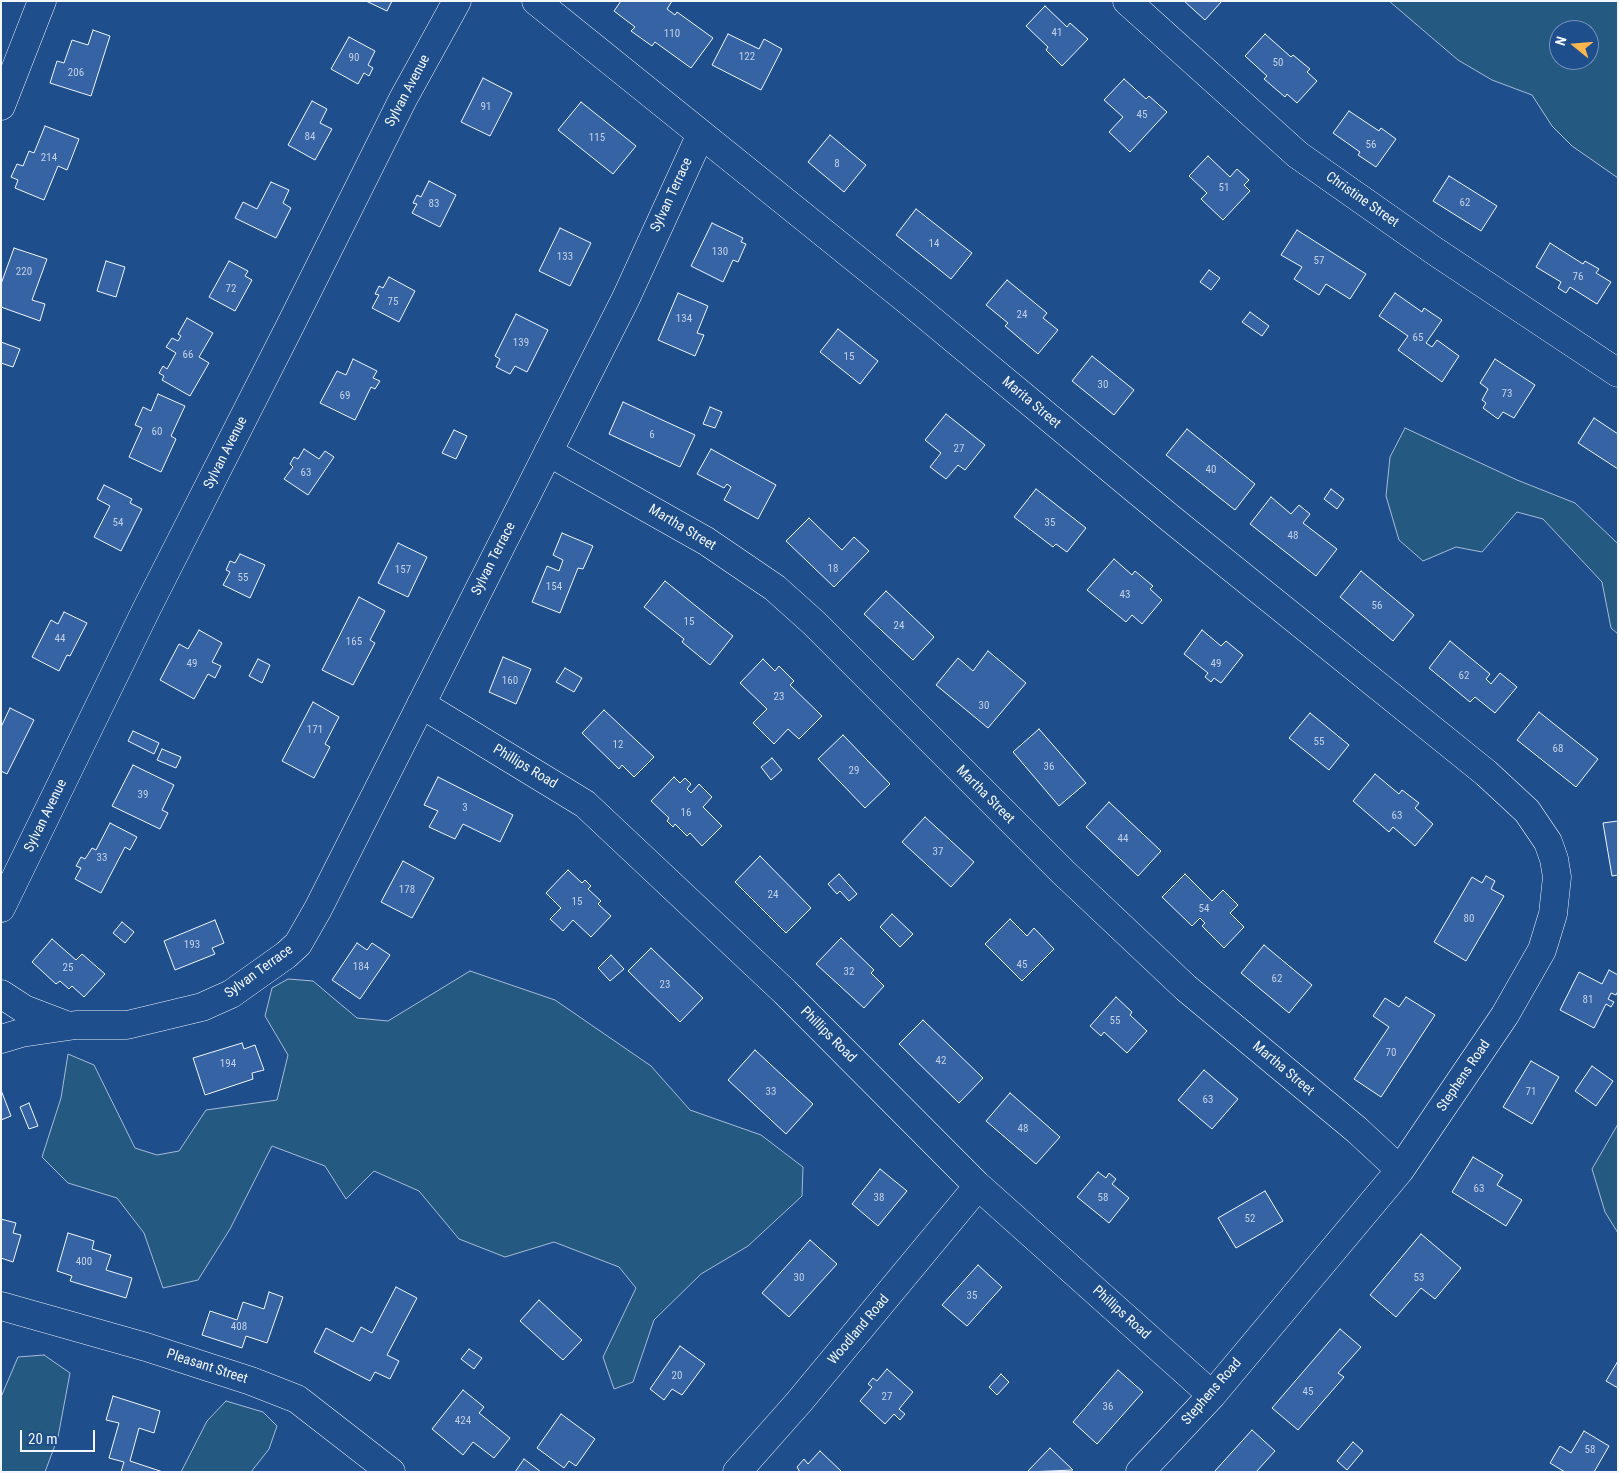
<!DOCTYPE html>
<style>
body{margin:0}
#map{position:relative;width:1619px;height:1473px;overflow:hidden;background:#1f4e8c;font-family:"Roboto Condensed",sans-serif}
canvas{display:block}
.frame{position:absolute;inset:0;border:2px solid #f2f6ff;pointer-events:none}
.north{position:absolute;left:1549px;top:20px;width:50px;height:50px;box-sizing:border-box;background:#1f4e8c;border:1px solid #7391ba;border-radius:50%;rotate:287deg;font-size:14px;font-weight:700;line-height:20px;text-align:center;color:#f2f6ff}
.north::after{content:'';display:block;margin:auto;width:18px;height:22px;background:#ffb74d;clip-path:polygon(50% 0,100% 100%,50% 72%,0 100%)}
.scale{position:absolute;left:20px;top:1430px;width:75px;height:22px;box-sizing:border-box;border:2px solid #f2f6ff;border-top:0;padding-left:6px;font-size:15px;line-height:18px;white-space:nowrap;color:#f2f6ff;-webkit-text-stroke:4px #1f4e8c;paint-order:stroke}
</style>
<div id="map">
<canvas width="1619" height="1473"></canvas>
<div class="frame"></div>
<div class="north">N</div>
<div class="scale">20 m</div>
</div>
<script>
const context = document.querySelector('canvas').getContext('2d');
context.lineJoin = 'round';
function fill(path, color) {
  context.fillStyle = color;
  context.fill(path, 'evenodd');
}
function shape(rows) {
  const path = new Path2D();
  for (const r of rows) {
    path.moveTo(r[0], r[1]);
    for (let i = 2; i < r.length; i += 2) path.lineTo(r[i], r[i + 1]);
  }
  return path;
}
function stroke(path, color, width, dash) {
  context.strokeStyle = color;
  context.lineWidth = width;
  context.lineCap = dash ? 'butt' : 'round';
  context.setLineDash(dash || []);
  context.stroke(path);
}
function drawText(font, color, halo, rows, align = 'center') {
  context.font = font + ' "Roboto Condensed",sans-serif';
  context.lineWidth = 4;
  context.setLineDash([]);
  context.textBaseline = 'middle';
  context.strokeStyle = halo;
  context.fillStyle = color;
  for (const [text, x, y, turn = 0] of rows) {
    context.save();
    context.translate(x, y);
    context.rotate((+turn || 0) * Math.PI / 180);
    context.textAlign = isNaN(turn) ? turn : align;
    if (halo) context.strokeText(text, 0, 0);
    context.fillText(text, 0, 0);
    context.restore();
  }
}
const green = shape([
 [1389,1,1618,1,1618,178,1572,146,1552,126,1532,95,1492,80,1458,60,1389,1],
 [1559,30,1589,30,1589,60,1559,60,1559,30],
 [1405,428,1517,480,1575,503,1613,539,1618,544,1618,634,1611,628,1602,582,1543,519,1517,512,1482,552,1456,547,1423,561,1399,540,1386,496,1390,457,1405,428],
 [470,971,555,1000,651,1066,690,1110,761,1135,803,1167,802,1196,748,1246,701,1274,654,1320,633,1382,614,1389,603,1357,636,1288,619,1267,554,1242,505,1257,459,1239,419,1191,374,1171,346,1199,325,1166,272,1146,230,1229,198,1280,163,1288,144,1233,117,1198,68,1183,42,1157,61,1098,68,1054,94,1065,135,1148,157,1155,179,1151,206,1110,277,1100,288,1055,265,1016,272,988,288,979,313,981,357,1018,388,1021,470,971],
 [1618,1124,1618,1233,1605,1212,1592,1169,1618,1124],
 [44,1355,70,1373,58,1437,45,1472,1,1472,1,1397,18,1357,44,1355],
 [226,1401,263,1412,277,1426,269,1449,251,1472,181,1472,207,1421,226,1401]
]);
const building = shape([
 [366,1,392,1,387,11,366,1],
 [621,1,672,1,667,9,675,15,677,12,713,38,691,68,655,42,652,46,631,31,635,27,614,11,621,1],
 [1184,1,1222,1,1205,20,1184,1],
 [1045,6,1067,27,1070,23,1088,39,1062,66,1046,50,1048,47,1026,26,1045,6],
 [93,30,110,36,91,96,50,83,57,61,64,63,72,40,88,45,93,30],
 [728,34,759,49,764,39,782,49,761,90,712,65,728,34],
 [1265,34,1291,57,1293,55,1310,69,1307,72,1317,81,1297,103,1287,94,1285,97,1264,79,1267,76,1245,56,1265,34],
 [349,37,375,51,368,65,373,68,369,76,364,73,358,84,331,69,349,37],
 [483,78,512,93,490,136,461,122,483,78],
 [1124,79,1146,99,1149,96,1167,112,1130,152,1109,132,1123,117,1104,100,1124,79],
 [312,101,327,109,320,123,332,129,315,160,288,145,312,101],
 [581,102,636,146,613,174,558,130,581,102],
 [1349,111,1379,131,1381,128,1396,139,1376,167,1358,155,1360,152,1333,133,1349,111],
 [45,126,79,139,67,170,58,166,44,200,15,188,18,180,11,177,17,164,23,166,29,151,34,153,45,126],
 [830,135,866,165,844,192,808,162,830,135],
 [1208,156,1230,177,1237,169,1249,180,1244,185,1250,191,1223,220,1201,199,1207,193,1189,176,1208,156],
 [1449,176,1497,206,1481,231,1433,201,1449,176],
 [429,181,456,195,440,227,412,213,417,204,413,203,417,195,421,197,429,181],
 [271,182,289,190,283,203,291,208,276,238,235,218,243,202,257,209,271,182],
 [916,209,972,253,951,279,896,235,916,209],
 [712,223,743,238,741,242,746,244,738,262,733,260,723,282,691,266,712,223],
 [560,228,591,243,570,286,539,271,560,228],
 [1297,230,1366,274,1350,299,1326,284,1319,295,1294,279,1302,267,1281,255,1297,230],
 [1550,243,1583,264,1585,261,1599,269,1596,273,1611,282,1597,304,1570,287,1566,293,1558,288,1561,282,1536,267,1550,243],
 [14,248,47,259,32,300,45,304,40,321,1,307,1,284,14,248],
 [106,261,125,267,116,297,97,291,106,261],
 [229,261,248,271,245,276,252,280,235,311,209,297,229,261],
 [1209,270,1220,278,1211,290,1200,282,1209,270],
 [389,277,415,291,399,322,372,308,379,295,375,294,379,286,383,288,389,277],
 [1007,280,1047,313,1043,318,1058,330,1038,354,1005,326,1008,323,986,305,1007,280],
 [678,293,708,306,697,333,704,335,695,356,658,340,678,293],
 [1395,293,1422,312,1424,308,1442,320,1426,343,1432,347,1437,340,1459,356,1442,382,1398,350,1408,336,1379,316,1395,293],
 [1250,312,1269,326,1262,336,1242,322,1250,312],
 [516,314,548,330,527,372,515,366,510,374,496,367,500,359,495,356,516,314],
 [187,318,213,333,199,357,209,363,190,396,162,380,164,376,159,373,163,366,167,369,176,353,166,347,172,338,178,341,181,336,178,334,187,318],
 [838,329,878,361,860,384,820,352,838,329],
 [1,342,20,349,13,367,1,363,1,342],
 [1092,356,1134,390,1114,415,1072,381,1092,356],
 [353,359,377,371,373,378,380,381,375,389,371,387,355,420,320,403,337,371,346,375,353,359],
 [1495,359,1535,385,1514,418,1503,412,1498,419,1483,408,1486,403,1482,400,1488,389,1480,383,1495,359],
 [158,394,185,406,171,436,176,439,161,472,129,457,142,428,135,425,143,407,151,411,158,394],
 [623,402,695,435,680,467,609,434,623,402],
 [710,407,722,412,715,428,703,424,710,407],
 [946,414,985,445,965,470,958,465,946,479,930,467,941,453,925,440,946,414],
 [1594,418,1618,434,1618,469,1578,443,1594,418],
 [1187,429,1255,484,1235,510,1166,455,1187,429],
 [454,430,467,436,456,459,442,453,454,430],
 [304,449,319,459,325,451,334,457,308,495,284,479,293,467,290,464,294,457,298,459,304,449],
 [711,449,776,485,758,519,724,500,731,487,727,484,724,488,697,474,711,449],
 [104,485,132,499,130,503,142,509,121,551,94,537,110,506,97,499,104,485],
 [1036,489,1086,528,1067,552,1056,544,1053,547,1014,517,1036,489],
 [1331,489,1344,499,1337,509,1324,499,1331,489],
 [1271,497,1291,514,1299,505,1310,514,1303,523,1337,549,1316,576,1250,524,1271,497],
 [809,518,842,550,854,537,869,551,834,587,786,541,809,518],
 [562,533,593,546,583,569,578,568,560,613,532,602,547,566,559,571,563,560,553,555,562,533],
 [398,543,427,557,408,597,378,583,398,543],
 [240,554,265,565,250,598,223,585,230,572,226,570,230,561,235,563,240,554],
 [1114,559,1132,575,1135,571,1153,586,1150,589,1162,600,1142,624,1132,615,1126,622,1087,590,1114,559],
 [1361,571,1414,615,1393,641,1340,597,1361,571],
 [665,581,733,636,710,665,682,642,684,639,644,607,665,581],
 [886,591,934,637,913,660,864,614,886,591],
 [359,597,385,611,370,640,375,643,353,685,322,670,359,597],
 [64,612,87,623,70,656,67,655,59,671,32,657,51,620,58,624,64,612],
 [199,630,222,643,212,662,221,666,215,678,208,674,194,699,160,680,179,644,188,649,199,630],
 [1202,630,1221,646,1226,641,1243,655,1221,683,1214,678,1211,682,1205,677,1208,673,1184,654,1202,630],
 [1450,641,1490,674,1486,679,1491,684,1500,673,1517,687,1495,713,1475,697,1470,702,1429,668,1450,641],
 [988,651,1026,683,988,728,936,685,958,658,973,671,988,651],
 [503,657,531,669,516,704,489,692,503,657],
 [258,659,270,665,262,683,249,676,258,659],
 [763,659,775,671,779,666,794,681,790,685,822,716,799,739,788,729,774,744,753,723,767,709,740,683,763,659],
 [565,668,582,678,574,692,556,682,565,668],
 [313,702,339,717,325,744,330,747,314,778,282,761,313,702],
 [10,708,34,720,7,774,1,771,1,727,10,708],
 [604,710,654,757,634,777,622,765,619,769,582,733,604,710],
 [1539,712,1598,759,1576,787,1517,740,1539,712],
 [1310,713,1349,745,1329,770,1289,738,1310,713],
 [1039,729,1086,783,1059,806,1013,752,1039,729],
 [133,731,159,743,154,754,128,741,133,731],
 [843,735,890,784,865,808,818,759,843,735],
 [162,749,181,757,176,768,157,760,162,749],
 [772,758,782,770,771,780,761,767,772,758],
 [133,765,174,785,162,810,168,813,160,829,112,806,133,765],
 [1375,774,1399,794,1402,790,1419,803,1415,808,1433,824,1415,846,1393,827,1389,832,1353,801,1375,774],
 [438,777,513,815,500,842,463,824,455,839,429,827,438,811,424,805,438,777],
 [674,777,680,783,685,778,691,784,687,789,691,793,699,784,712,797,703,807,722,826,702,846,690,833,687,836,675,824,673,827,667,821,669,818,651,801,674,777],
 [1109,802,1161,851,1138,876,1086,827,1109,802],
 [925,817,974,862,951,887,902,842,925,817],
 [1618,821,1618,875,1612,876,1603,823,1618,821],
 [110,823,137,837,130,850,125,847,101,893,75,879,81,868,76,866,81,857,85,859,92,848,96,850,110,823],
 [760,856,811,908,786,933,735,882,760,856],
 [403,861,434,878,412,918,381,902,403,861],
 [568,870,582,883,585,880,591,886,588,889,601,901,598,904,611,916,591,937,573,920,563,931,550,919,561,908,546,893,568,870],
 [839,874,857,894,849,901,840,891,837,894,828,884,839,874],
 [1185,874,1212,901,1223,890,1238,905,1230,913,1244,927,1224,948,1202,926,1205,923,1200,918,1192,926,1162,897,1185,874],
 [1486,876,1495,881,1491,889,1504,896,1466,961,1434,942,1472,877,1482,883,1486,876],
 [892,914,913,934,900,947,880,927,892,914],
 [1010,919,1027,936,1034,928,1054,949,1022,981,985,944,1010,919],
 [215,920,224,943,212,948,215,954,175,970,164,941,215,920],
 [122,922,134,932,125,943,113,933,122,922],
 [841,938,874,970,871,973,884,986,864,1008,816,964,841,938],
 [52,939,76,960,82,954,105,974,84,997,72,986,69,989,60,981,56,984,32,962,52,939],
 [357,943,367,950,372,943,390,955,360,999,332,980,357,943],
 [1264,945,1312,985,1289,1013,1241,973,1264,945],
 [651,948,703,998,680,1022,628,971,651,948],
 [611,955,624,969,610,981,598,968,611,955],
 [1609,970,1618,975,1618,991,1616,995,1611,993,1608,999,1614,1002,1611,1007,1606,1004,1594,1028,1560,1010,1579,972,1602,984,1609,970],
 [1116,997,1132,1012,1130,1015,1147,1031,1127,1053,1104,1032,1101,1036,1090,1026,1116,997],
 [1406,997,1435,1015,1381,1097,1354,1079,1389,1027,1373,1016,1385,998,1399,1007,1406,997],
 [923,1020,983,1078,959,1103,899,1044,923,1020],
 [242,1043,244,1049,255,1045,264,1070,252,1073,253,1079,205,1095,193,1058,242,1043],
 [755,1050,813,1104,786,1134,728,1080,755,1050],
 [1531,1061,1559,1077,1532,1124,1503,1107,1531,1061],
 [1592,1066,1613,1081,1596,1106,1575,1091,1592,1066],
 [1204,1070,1238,1099,1212,1129,1178,1100,1204,1070],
 [1,1090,11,1116,1,1120,1,1090],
 [1010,1093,1060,1137,1036,1164,986,1121,1010,1093],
 [29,1103,38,1126,29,1129,20,1107,29,1103],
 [1473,1157,1503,1175,1497,1185,1522,1200,1506,1226,1452,1192,1473,1157],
 [880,1169,907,1191,878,1226,852,1204,880,1169],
 [1098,1172,1106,1178,1109,1173,1116,1179,1112,1184,1129,1198,1109,1223,1077,1197,1098,1172],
 [1265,1191,1283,1221,1236,1248,1218,1218,1265,1191],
 [1,1219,16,1223,13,1233,21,1235,13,1262,1,1258,1,1219],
 [68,1233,94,1241,92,1249,111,1255,106,1270,132,1278,126,1298,70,1281,72,1276,57,1271,68,1233],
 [1421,1234,1461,1268,1435,1299,1421,1288,1396,1317,1370,1295,1421,1234],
 [810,1240,837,1264,789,1317,762,1293,810,1240],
 [978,1265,1002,1287,967,1326,942,1305,978,1265],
 [396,1287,417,1298,387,1355,399,1361,390,1379,375,1372,370,1381,314,1352,326,1328,353,1342,361,1327,372,1333,396,1287],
 [269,1292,283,1297,267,1343,246,1336,242,1348,202,1335,210,1311,237,1320,243,1302,264,1309,269,1292],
 [539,1300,582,1340,563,1360,520,1321,539,1300],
 [1340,1329,1361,1347,1338,1373,1344,1377,1298,1430,1272,1408,1340,1329],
 [680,1346,705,1364,682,1395,672,1389,664,1400,650,1389,680,1346],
 [469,1349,482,1358,474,1369,461,1359,469,1349],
 [1618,1361,1618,1388,1606,1381,1618,1361],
 [887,1369,913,1392,899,1409,905,1414,900,1420,894,1414,885,1424,860,1401,872,1387,868,1384,873,1378,877,1381,887,1369],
 [1118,1370,1143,1392,1097,1444,1073,1422,1118,1370],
 [1001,1374,1009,1382,997,1395,989,1387,1001,1374],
 [463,1390,484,1407,479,1413,510,1438,494,1458,473,1442,463,1455,432,1429,463,1390],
 [113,1396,160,1411,154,1433,139,1428,130,1461,163,1472,121,1472,124,1462,109,1458,119,1423,106,1420,113,1396],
 [561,1414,595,1439,576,1466,569,1461,564,1468,537,1448,561,1414],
 [1252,1430,1275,1451,1256,1472,1214,1472,1252,1430],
 [1584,1431,1609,1446,1594,1472,1565,1472,1550,1463,1560,1446,1571,1453,1584,1431],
 [1353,1442,1363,1451,1347,1470,1337,1461,1353,1442],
 [1050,1448,1073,1470,1027,1472,1050,1448],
 [820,1451,842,1472,800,1472,797,1467,804,1459,808,1464,820,1451],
 [524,1459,541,1472,515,1472,524,1459]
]);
const minor = shape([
 [536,1,912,304,1170,518,1486,773,1527,811,1548,842,1554,859,1557,877,1553,914,1542,950,1505,1015,1400,1170,1212,1395,1140,1472],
 [1127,1,1298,155,1436,252,1618,373],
 [1,106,42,1],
 [548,452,706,541,775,588,814,623,1063,872,1186,988,1357,1130,1400,1170],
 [421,704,585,804,785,992,977,1185,1212,1395],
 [1,908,147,608,291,324,403,99,457,1],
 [1,994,24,1009,66,1025],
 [1,1039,21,1033,76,1025,127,1025,202,1007,231,994,286,955,298,944,318,909,626,298,701,134],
 [1,1306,146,1347,251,1381,297,1399,391,1472],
 [737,1472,799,1402,978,1186]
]);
const numberNames = [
 ["41",1057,33],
 ["110",672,34],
 ["122",747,57],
 ["90",354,58],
 ["50",1278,63],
 ["206",76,73],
 ["91",486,107],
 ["45",1142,115],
 ["84",310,137],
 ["115",597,138],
 ["56",1371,145],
 ["214",49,158],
 ["8",837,164],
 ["51",1224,188],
 ["62",1465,203],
 ["83",434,204],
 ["14",934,244],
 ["130",720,252],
 ["133",565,257],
 ["57",1319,261],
 ["220",24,272],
 ["76",1578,277],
 ["72",231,289],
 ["75",393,302],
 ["24",1022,315],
 ["134",684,319],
 ["65",1418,338],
 ["139",521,343],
 ["66",188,355],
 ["15",849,357],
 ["30",1103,385],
 ["73",1507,394],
 ["69",345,396],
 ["60",157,432],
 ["6",652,435],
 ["27",959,449],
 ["40",1211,470],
 ["63",306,473],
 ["54",118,523],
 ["35",1050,523],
 ["48",1293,536],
 ["18",833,569],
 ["157",403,570],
 ["55",243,578],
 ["154",554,587],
 ["43",1125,595],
 ["56",1377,606],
 ["15",689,622],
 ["24",899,626],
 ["44",60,639],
 ["165",354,642],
 ["49",192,664],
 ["49",1216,664],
 ["62",1464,676],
 ["160",510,681],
 ["23",779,697],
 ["30",984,706],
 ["171",315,730],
 ["55",1319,742],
 ["12",618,745],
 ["68",1558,749],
 ["36",1049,767],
 ["29",854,771],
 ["39",143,795],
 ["3",465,808],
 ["16",686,813],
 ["63",1397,816],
 ["44",1123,839],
 ["37",938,852],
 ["33",102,858],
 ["178",407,890],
 ["24",773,895],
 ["15",577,902],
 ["54",1204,909],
 ["80",1469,919],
 ["193",192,945],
 ["45",1022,965],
 ["184",361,967],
 ["25",68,968],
 ["32",849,972],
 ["62",1277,979],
 ["23",665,985],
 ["81",1588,1000],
 ["55",1115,1021],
 ["70",1391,1053],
 ["42",941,1061],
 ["194",228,1064],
 ["33",771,1092],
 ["71",1531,1092],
 ["63",1208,1100],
 ["48",1023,1129],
 ["63",1479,1189],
 ["38",879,1198],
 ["58",1103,1198],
 ["52",1250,1219],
 ["400",84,1262],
 ["30",799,1278],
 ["53",1419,1278],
 ["35",972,1296],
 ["408",239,1327],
 ["20",677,1376],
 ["45",1308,1392],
 ["27",887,1397],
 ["36",1108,1407],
 ["424",463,1421],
 ["58",1590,1450]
];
const streetNames = [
 ["Sylvan Avenue",408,91,-62],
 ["Sylvan Terrace",672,195,-65],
 ["Christine Street",1362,200,35],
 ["Marita Street",1031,403,40],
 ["Sylvan Avenue",226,453,-63],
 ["Martha Street",682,528,31],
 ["Sylvan Terrace",494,559,-63],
 ["Phillips Road",525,767,31],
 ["Martha Street",985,795,45],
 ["Sylvan Avenue",46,816,-64],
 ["Sylvan Terrace",259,972,-36],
 ["Phillips Road",828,1035,45],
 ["Martha Street",1283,1069,40],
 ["Stephens Road",1464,1076,-56],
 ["Phillips Road",1121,1313,42],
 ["Woodland Road",859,1330,-50],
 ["Pleasant Street",207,1367,18],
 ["Stephens Road",1212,1392,-49]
];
fill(green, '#245a82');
stroke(green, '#a8bbd7', 1);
fill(building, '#3563a3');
stroke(building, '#f2f6ff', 1);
stroke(minor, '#f2f6ff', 29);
stroke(minor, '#1f4e8c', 28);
drawText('11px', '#c3d1e8', null, numberNames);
drawText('14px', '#f2f6ff', '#1f4e8c', streetNames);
</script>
